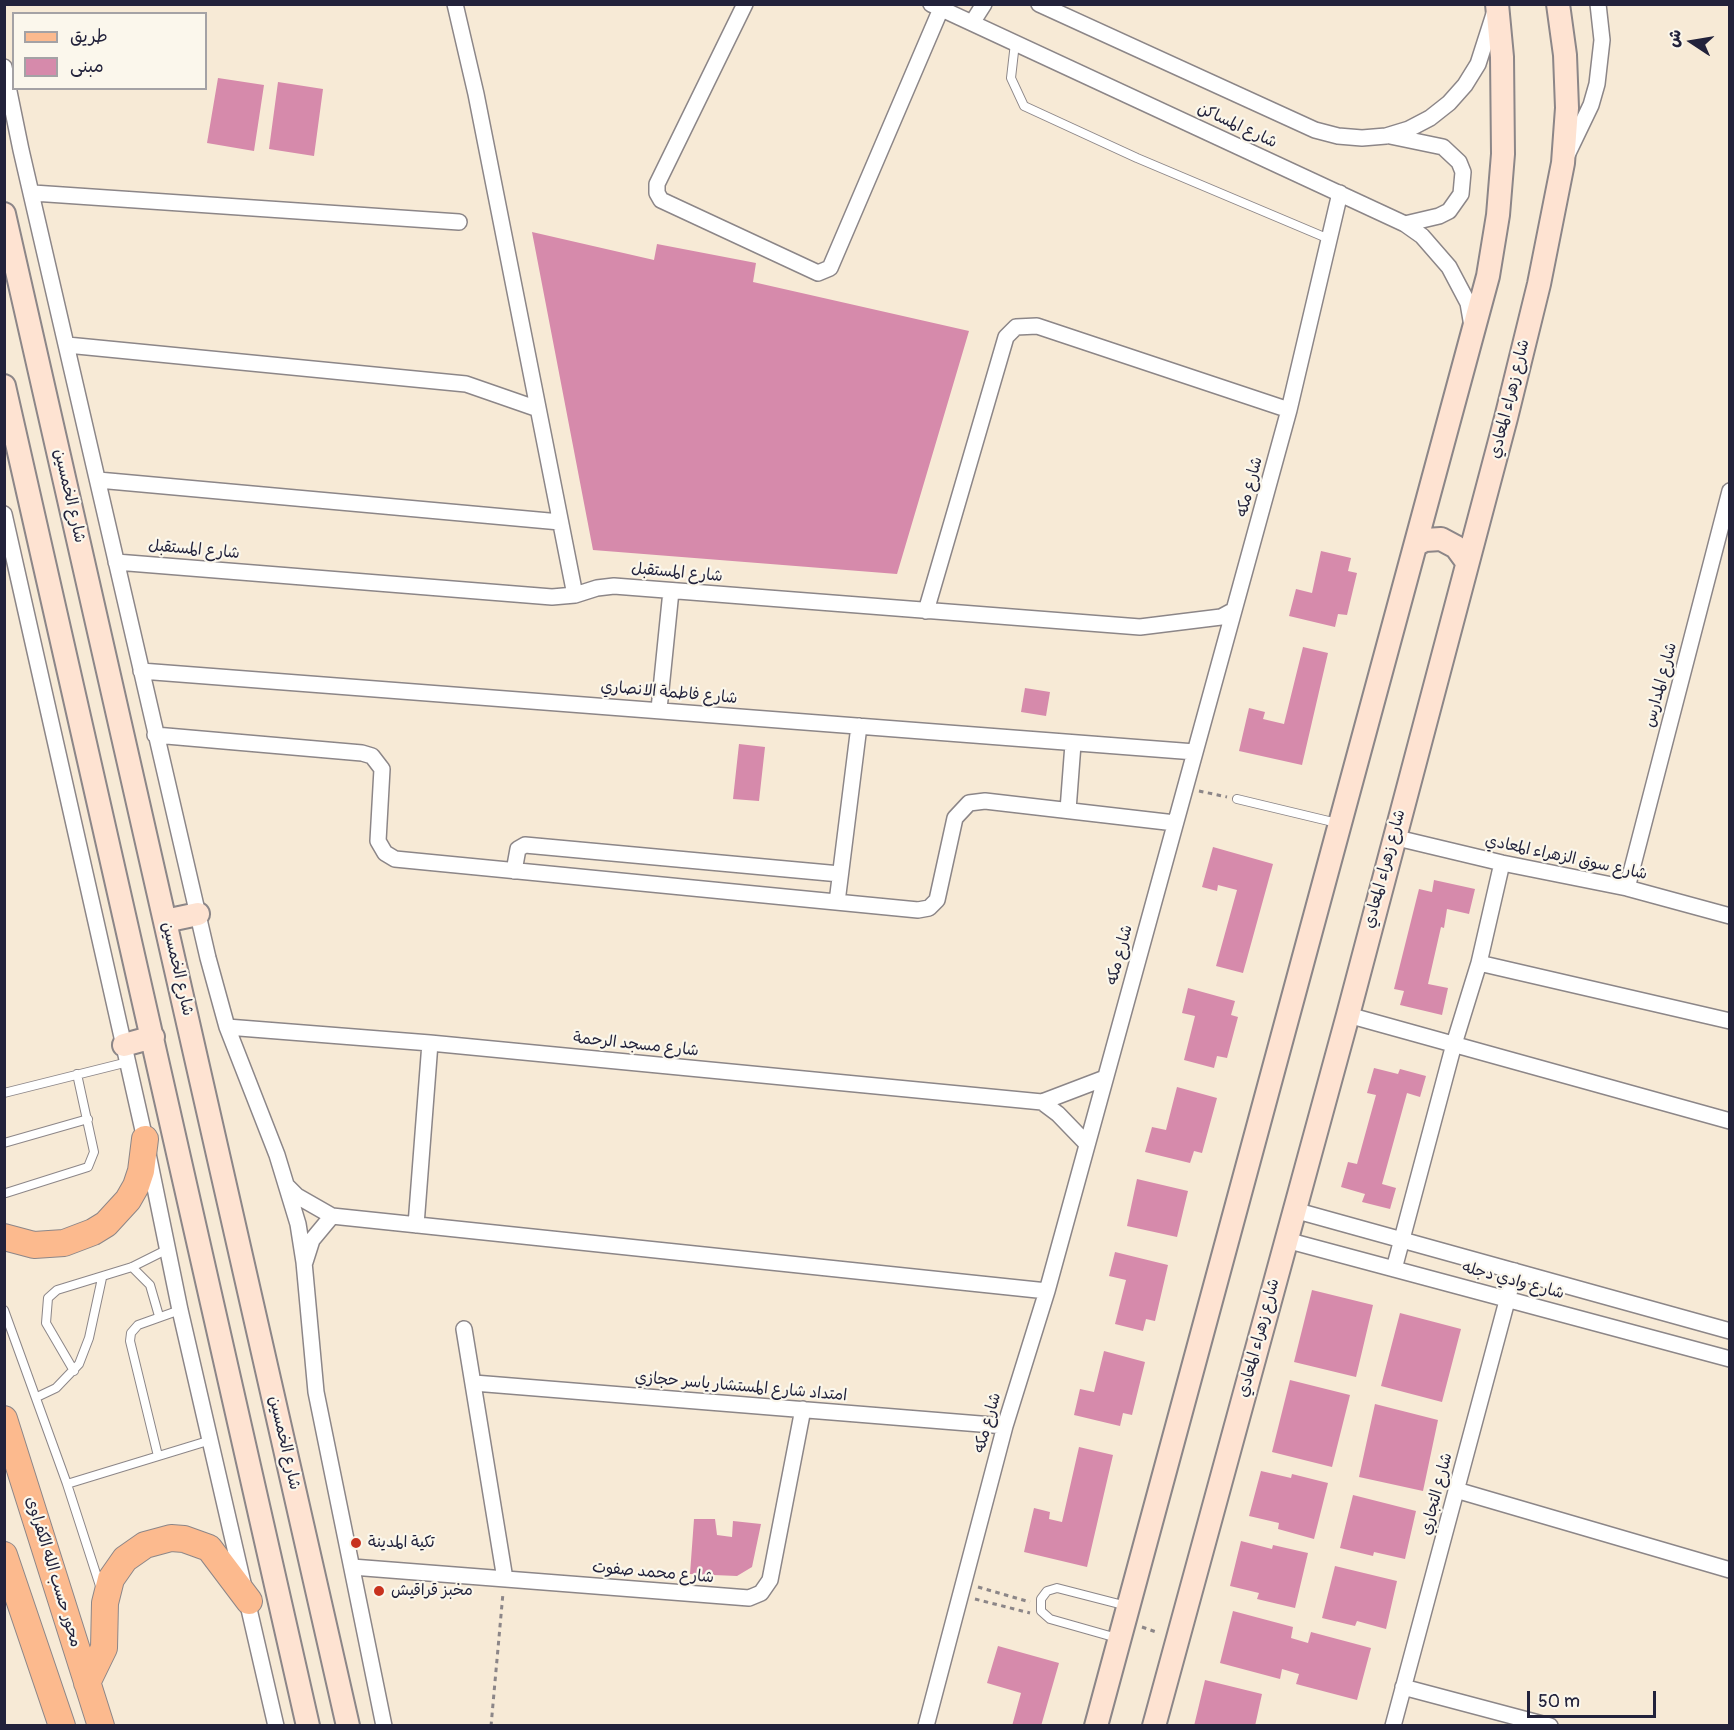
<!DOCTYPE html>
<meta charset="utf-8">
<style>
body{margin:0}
#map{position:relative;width:1734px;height:1730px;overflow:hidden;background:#f7ead6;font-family:Pangolin,"Playpen Sans Arabic",sans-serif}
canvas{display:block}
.frame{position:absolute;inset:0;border:6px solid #22223b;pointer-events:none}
.legend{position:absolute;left:12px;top:12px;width:195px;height:78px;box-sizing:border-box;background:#fbf7ec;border:2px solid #a4a2a5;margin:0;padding:8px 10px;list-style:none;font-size:18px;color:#22223b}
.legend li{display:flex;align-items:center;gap:12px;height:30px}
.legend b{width:30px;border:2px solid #a4a2a5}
.north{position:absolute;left:1662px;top:12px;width:60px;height:60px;-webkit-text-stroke:4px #fbf7ec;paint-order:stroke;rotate:282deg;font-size:16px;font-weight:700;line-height:24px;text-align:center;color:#22223b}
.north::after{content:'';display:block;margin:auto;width:21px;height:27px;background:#22223b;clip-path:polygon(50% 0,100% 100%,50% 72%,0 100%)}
.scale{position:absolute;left:1527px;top:1691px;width:129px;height:27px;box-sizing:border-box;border:3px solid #22223b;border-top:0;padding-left:8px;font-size:18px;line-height:21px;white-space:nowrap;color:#22223b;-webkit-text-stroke:4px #fbf7ec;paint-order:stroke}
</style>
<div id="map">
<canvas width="1734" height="1730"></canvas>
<div class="frame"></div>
<ul class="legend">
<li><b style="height:8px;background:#fcba8e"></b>طريق</li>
<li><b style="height:16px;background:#d68aab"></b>مبنى</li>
</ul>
<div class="north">ش</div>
<div class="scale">50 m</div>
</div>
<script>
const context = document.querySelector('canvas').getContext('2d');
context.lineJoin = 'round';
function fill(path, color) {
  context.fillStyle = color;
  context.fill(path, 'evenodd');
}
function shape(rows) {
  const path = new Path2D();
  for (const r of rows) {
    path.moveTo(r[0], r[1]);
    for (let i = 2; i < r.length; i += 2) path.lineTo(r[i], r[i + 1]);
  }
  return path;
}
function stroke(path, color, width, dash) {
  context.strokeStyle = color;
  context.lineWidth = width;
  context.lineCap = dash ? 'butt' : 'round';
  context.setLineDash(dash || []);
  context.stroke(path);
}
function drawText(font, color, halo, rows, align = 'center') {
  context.font = font + ' Pangolin,"Playpen Sans Arabic",sans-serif';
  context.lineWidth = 4.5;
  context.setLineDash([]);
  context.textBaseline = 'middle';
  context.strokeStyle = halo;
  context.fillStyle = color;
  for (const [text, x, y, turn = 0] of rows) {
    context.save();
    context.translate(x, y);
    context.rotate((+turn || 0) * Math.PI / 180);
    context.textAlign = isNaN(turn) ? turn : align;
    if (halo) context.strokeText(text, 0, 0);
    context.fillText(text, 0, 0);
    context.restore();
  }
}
const building = shape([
 [218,78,264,85,254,151,207,143],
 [278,82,323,89,314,156,269,149],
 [532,232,654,260,657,244,756,263,753,282,969,331,897,574,593,550],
 [1321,551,1351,558,1348,571,1357,573,1347,615,1338,614,1335,627,1289,616,1296,589,1312,593],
 [1303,647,1328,653,1302,765,1239,751,1249,708,1265,712,1263,719,1284,724],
 [1025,688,1050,692,1046,716,1021,712],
 [739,744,765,747,759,801,733,799],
 [1213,847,1273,864,1243,973,1216,966,1237,890,1218,885,1217,891,1202,887],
 [1434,880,1475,889,1469,914,1447,909,1444,928,1441,927,1428,984,1448,988,1442,1015,1400,1005,1404,991,1394,989,1419,889,1432,892],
 [1188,988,1235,1001,1231,1015,1238,1017,1227,1058,1217,1056,1214,1068,1184,1060,1195,1016,1182,1013],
 [1374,1068,1398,1074,1400,1069,1426,1076,1420,1097,1407,1093,1382,1184,1396,1188,1390,1209,1362,1202,1365,1194,1341,1187,1348,1162,1357,1164,1376,1095,1367,1093],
 [1177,1087,1217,1098,1202,1153,1194,1151,1190,1163,1145,1152,1152,1127,1166,1130],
 [1137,1179,1188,1191,1177,1237,1127,1226],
 [1115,1252,1168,1265,1155,1321,1146,1319,1143,1331,1115,1324,1126,1280,1109,1276],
 [1312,1290,1373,1305,1356,1377,1294,1362],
 [1400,1313,1461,1329,1442,1402,1381,1386],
 [1104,1351,1145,1362,1132,1415,1123,1413,1120,1426,1074,1415,1080,1389,1094,1392],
 [1290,1380,1350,1395,1332,1467,1272,1452],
 [1375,1404,1438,1420,1423,1491,1359,1477],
 [1079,1447,1113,1455,1087,1567,1024,1552,1034,1508,1050,1512,1049,1519,1062,1522],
 [1261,1471,1291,1478,1292,1474,1328,1483,1314,1539,1278,1529,1279,1523,1249,1516],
 [1353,1495,1416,1511,1405,1559,1374,1552,1373,1556,1340,1548],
 [694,1519,715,1519,717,1535,732,1537,733,1521,761,1524,752,1567,737,1576,690,1574],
 [1241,1541,1272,1549,1273,1545,1308,1553,1295,1608,1257,1599,1259,1593,1230,1586],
 [1335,1566,1397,1581,1386,1629,1357,1621,1355,1626,1322,1618],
 [1233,1611,1293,1627,1291,1638,1308,1643,1311,1632,1371,1648,1357,1700,1296,1684,1299,1674,1282,1669,1280,1679,1220,1663],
 [998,1646,1059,1663,1041,1726,1012,1726,1021,1693,987,1683],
 [1205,1680,1262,1694,1255,1726,1194,1726]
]);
const path = shape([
 [1199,791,1227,797],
 [978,1587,1030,1602],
 [975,1599,1030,1613],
 [1142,1627,1159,1633],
 [491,1726,503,1593]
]);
const service = shape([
 [1015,43,1011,78,1024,106,1137,158,1329,239],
 [1237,799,1337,823],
 [4,1093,128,1062],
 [4,1143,88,1119],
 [6,1193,88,1167,94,1152,77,1074],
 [132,1267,150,1285,159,1316],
 [4,1310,67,1484,101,1589],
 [74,1371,46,1323,48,1298,57,1290,132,1267,168,1249],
 [37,1397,56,1388,79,1364,89,1338,102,1278],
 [158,1456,130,1341,131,1333,138,1325,180,1310],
 [67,1484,211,1440],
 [1117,1638,1050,1619,1041,1611,1041,1599,1047,1591,1057,1588,1127,1606]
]);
const minor = shape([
 [455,4,476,94,575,595],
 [745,4,657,184,657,193,661,200,818,273,830,268,943,4],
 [931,4,1405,224,1422,236,1449,267,1468,303,1472,326],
 [1039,4,1315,130,1338,136,1362,138,1386,136,1409,129,1430,118,1449,103,1465,85,1478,64,1494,14],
 [972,23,984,4],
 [4,67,21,150,208,958,227,1027,277,1155,298,1224,304,1262,316,1392,384,1726],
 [1390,136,1443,147,1459,162,1463,172,1461,194,1449,211,1439,216,1405,224],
 [1567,155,1591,105,1597,84,1602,40,1598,4],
 [33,193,459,222],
 [67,345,466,384,538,409],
 [98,480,560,522],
 [4,514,145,1139,180,1310,276,1726],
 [116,562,552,597,575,595,597,588,614,586,1140,627,1221,617,1234,610],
 [926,611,1006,337,1016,327,1037,326,1289,410],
 [141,671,1195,752],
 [659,709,671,591],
 [155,735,362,753,372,756,382,769,378,841,385,853,395,859,918,910,929,908,937,900,955,818,969,803,985,801,1175,823],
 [1068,810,1073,744],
 [1393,837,1502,863,1627,888,1730,916],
 [514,871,518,849,525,845,840,874],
 [1627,888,1730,491],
 [837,902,859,726],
 [1479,963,1730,1021],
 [1348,1015,1730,1121],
 [227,1027,430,1043,1042,1102,1105,1078],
 [1042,1102,1058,1114,1087,1144],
 [288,1187,297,1196,332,1216,1047,1291],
 [1294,1210,1730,1331],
 [416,1225,430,1043],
 [1286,1240,1730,1359],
 [305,1262,312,1240,332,1216],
 [1394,1269,1454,1044,1479,963,1502,863],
 [464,1329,505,1579],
 [474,1383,1005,1426],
 [1456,1490,1730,1570],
 [352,1567,749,1598,761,1593,770,1580,803,1409],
 [1403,1687,1550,1726],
 [926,1726,1005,1426,1047,1291,1289,410,1340,193],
 [1393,1726,1515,1271]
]);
const secondary = shape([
 [4,214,348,1726],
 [4,386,308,1726],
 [1417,544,1425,540,1441,539,1456,547,1467,562],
 [165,921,198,914],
 [124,1045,153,1037],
 [1096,1726,1488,276,1498,215,1503,154,1502,57,1497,4],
 [1154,1726,1348,1015,1506,418,1539,284,1563,163,1567,108,1565,55,1558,4]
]);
const primary = shape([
 [4,1237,34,1245,64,1243,93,1232,106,1224,128,1200,136,1186,141,1171,145,1139],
 [4,1419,101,1726],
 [4,1555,62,1726],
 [87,1683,104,1648,105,1603,111,1579,125,1559,145,1545,171,1538,184,1539,209,1548,249,1601]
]);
const markers = [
 [356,1543,6,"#c8321e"],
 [379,1591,6,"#c8321e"]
];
const streetNames = [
 ["شارع المساكن",1237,126,25],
 ["شارع زهراء المعادي",1510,399,-76],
 ["شارع مكه",1250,487,-75],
 ["شارع الخمسين",69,496,77],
 ["شارع المستقبل",194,550,5],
 ["شارع المستقبل",677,573,5],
 ["شارع المدارس",1661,685,-75],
 ["شارع فاطمة الانصاري",669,693,5],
 ["شارع سوق الزهراء المعادي",1566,858,12],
 ["شارع زهراء المعادي",1385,869,-75],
 ["شارع مكه",1120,955,-75],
 ["شارع الخمسين",177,969,77],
 ["شارع مسجد الرحمة",636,1045,6],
 ["شارع وادي دجله",1513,1281,15],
 ["شارع زهراء المعادي",1259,1338,-75],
 ["امتداد شارع المستشار ياسر حجازي",741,1387,5],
 ["شارع مكه",988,1423,-74],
 ["شارع الخمسين",284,1443,77],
 ["شارع التجاري",1437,1494,-75],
 ["محور حسب الله الكفراوى",53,1572,73],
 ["شارع محمد صفوت",653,1573,5]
];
const poiNames = [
 ["تكية المدينة",368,1543],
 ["مخبز قراقيش",391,1591]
];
fill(building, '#d68aab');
stroke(service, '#8c8688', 10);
stroke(minor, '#8c8688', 18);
stroke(secondary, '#8c8688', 26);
stroke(primary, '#8c8688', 28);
stroke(path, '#8c8688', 3, [4.5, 4.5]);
stroke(service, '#fff', 8);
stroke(minor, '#fff', 15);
stroke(secondary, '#fee3d2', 22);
stroke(primary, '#fcba8e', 26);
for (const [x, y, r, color] of markers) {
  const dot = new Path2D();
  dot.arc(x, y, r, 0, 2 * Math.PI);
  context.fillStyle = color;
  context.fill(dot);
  stroke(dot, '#fbf7ec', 2);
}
drawText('16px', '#22223b', '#fbf7ec', streetNames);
drawText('16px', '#22223b', '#fbf7ec', poiNames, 'left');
</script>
